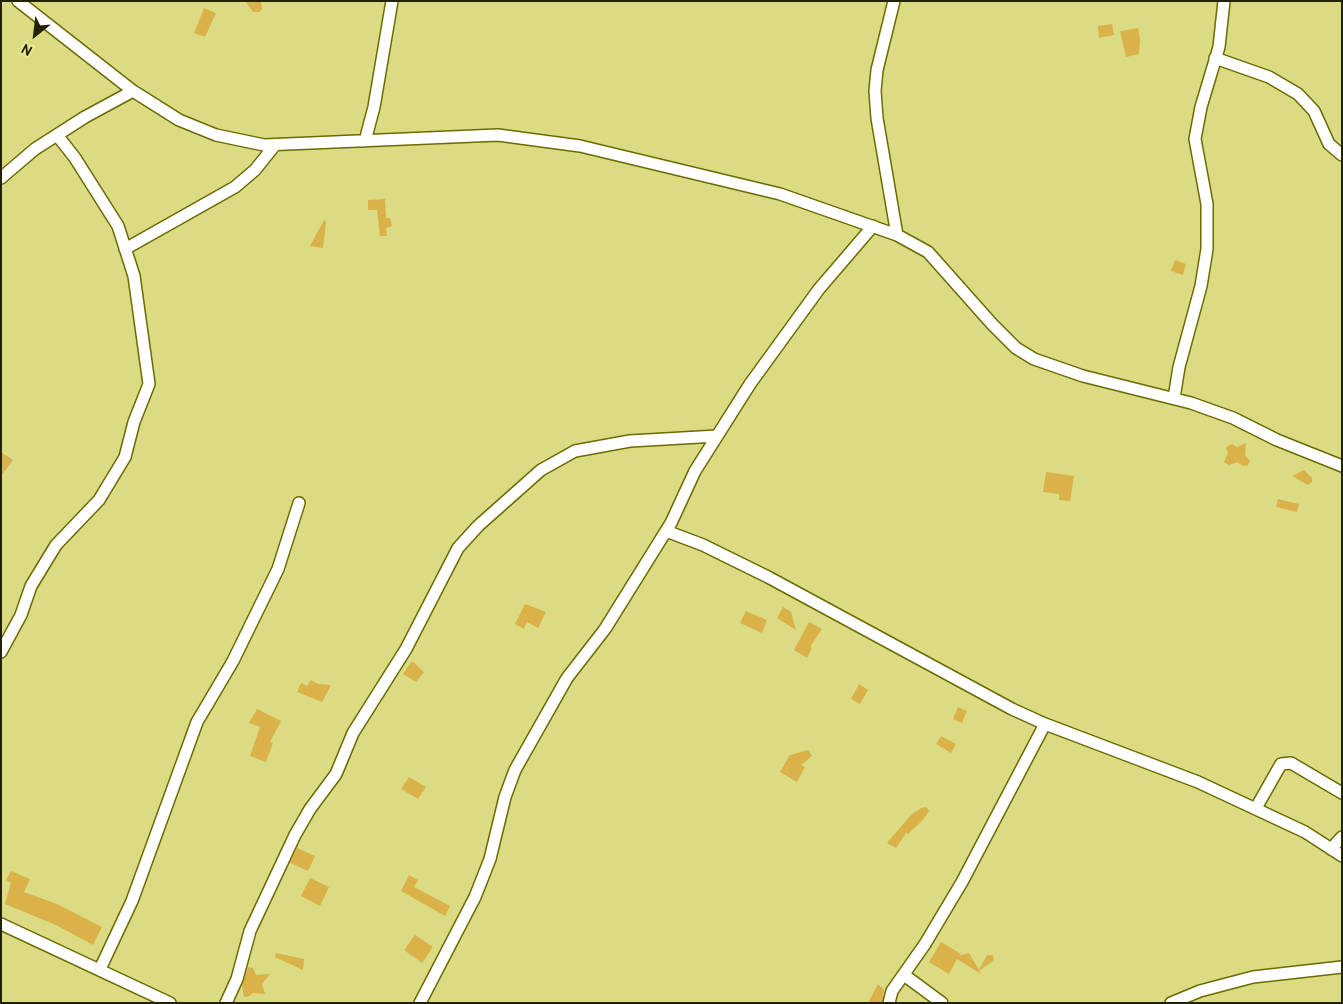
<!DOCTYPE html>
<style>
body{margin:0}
#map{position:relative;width:1343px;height:1004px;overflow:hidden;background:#dbdb84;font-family:Overpass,sans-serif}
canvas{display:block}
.frame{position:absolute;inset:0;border:2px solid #222100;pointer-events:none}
.north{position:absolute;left:10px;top:10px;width:50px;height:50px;-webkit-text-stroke:4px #e9e891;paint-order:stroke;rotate:209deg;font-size:14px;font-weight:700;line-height:20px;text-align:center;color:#222100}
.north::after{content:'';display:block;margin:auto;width:18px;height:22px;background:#222100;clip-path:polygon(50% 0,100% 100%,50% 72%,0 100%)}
</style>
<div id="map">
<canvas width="1343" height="1004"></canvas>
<div class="frame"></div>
<div class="north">N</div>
</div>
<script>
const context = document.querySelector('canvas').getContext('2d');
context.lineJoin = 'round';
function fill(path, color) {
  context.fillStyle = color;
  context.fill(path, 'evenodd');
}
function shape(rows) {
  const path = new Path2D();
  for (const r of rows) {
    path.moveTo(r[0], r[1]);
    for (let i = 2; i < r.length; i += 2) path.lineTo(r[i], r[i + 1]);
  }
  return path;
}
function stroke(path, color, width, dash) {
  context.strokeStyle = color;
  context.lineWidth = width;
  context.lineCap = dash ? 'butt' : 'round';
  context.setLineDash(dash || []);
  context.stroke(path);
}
const building = shape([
 [245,1,261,1,262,9,260,12,253,12],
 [204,8,216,13,205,37,194,33],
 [1112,24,1114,35,1099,38,1098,26],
 [1138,28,1140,39,1139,54,1126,57,1120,31],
 [385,199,386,218,390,218,392,226,386,228,387,236,380,236,377,210,368,210,368,200],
 [324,220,326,222,323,248,310,246],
 [1175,260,1186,264,1183,275,1171,271],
 [1246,443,1245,455,1250,461,1248,465,1243,466,1237,462,1229,465,1224,462,1228,453,1226,447,1232,444,1237,447],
 [1,452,13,460,1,476],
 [1304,470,1312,478,1312,482,1308,485,1292,476],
 [1046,472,1074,476,1070,501,1059,500,1059,494,1043,492],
 [1278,499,1299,504,1297,512,1276,507],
 [525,604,546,612,538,628,527,622,524,629,515,624],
 [783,607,791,612,796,630,777,618],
 [746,611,767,620,762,633,740,623],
 [809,622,822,629,810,647,812,648,807,658,794,650],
 [412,661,424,672,416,682,403,674],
 [311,680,318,684,331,685,322,702,297,692,301,683,307,686],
 [859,684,868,690,860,704,851,699],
 [958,707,967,711,962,723,953,719],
 [257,709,281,721,270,742,273,743,266,762,250,756,260,727,249,723],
 [941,736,956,744,951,753,936,744],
 [808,750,812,756,801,765,805,767,797,782,780,772,790,755],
 [409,777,426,787,418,799,401,789],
 [926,807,929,811,923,820,908,834,906,833,896,848,887,843,910,816,921,808],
 [297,848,315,856,308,871,290,863],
 [11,871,30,879,24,892,57,904,102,927,93,945,56,925,5,904,11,883,6,880],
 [409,875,418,880,414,887,450,906,445,916,401,891],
 [310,878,329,887,320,906,301,896],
 [415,935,433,947,422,963,404,950],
 [941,942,961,954,959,956,969,953,979,970,987,955,993,955,994,960,979,971,981,974,957,959,949,974,929,962],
 [276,953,304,959,303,970,275,957],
 [248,967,253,968,256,975,270,974,262,984,265,994,253,993,248,997,244,997,242,985],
 [878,984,884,990,882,1003,868,1003]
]);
const minor = shape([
 [18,1,133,91,179,120,216,135,264,145,498,135,580,146,780,194,897,235,928,252,992,324,1016,348,1034,359,1083,376,1191,403,1233,418,1277,440,1342,466],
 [894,1,877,70,875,91,877,118,897,235],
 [1215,58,1269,77,1298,94,1314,111,1329,144,1342,155],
 [365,141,374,107,392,1],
 [1,178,35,149,85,117,133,91],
 [125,249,235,187,255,170,275,145],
 [1174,398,1179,367,1201,286,1207,249,1207,204,1195,139,1201,107,1219,47,1224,1],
 [666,531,703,545,768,577,1012,709,1045,724,1198,782,1305,832,1342,856],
 [1,652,21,615,31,586,56,545,99,500,125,457,134,422,149,384,134,276,118,226,75,158,57,135],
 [1256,808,1281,764,1291,763,1342,793],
 [1331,849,1342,837],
 [1,924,170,1003],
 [100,969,132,901,197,722,233,661,278,569,299,503],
 [904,975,942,1003],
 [226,1003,237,979,250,931,295,835,310,809,336,774,353,733,406,649,458,548,478,526,541,470,575,451,630,441,717,436],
 [420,1003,475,897,490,859,505,797,515,770,567,678,605,629,671,523,695,471,750,384,819,289,873,226],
 [889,1003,892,991,925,944,962,882,1045,724],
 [1171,1003,1200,991,1253,977,1342,967]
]);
fill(building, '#dab249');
stroke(minor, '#6c6a00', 14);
stroke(minor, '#fff', 11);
</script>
